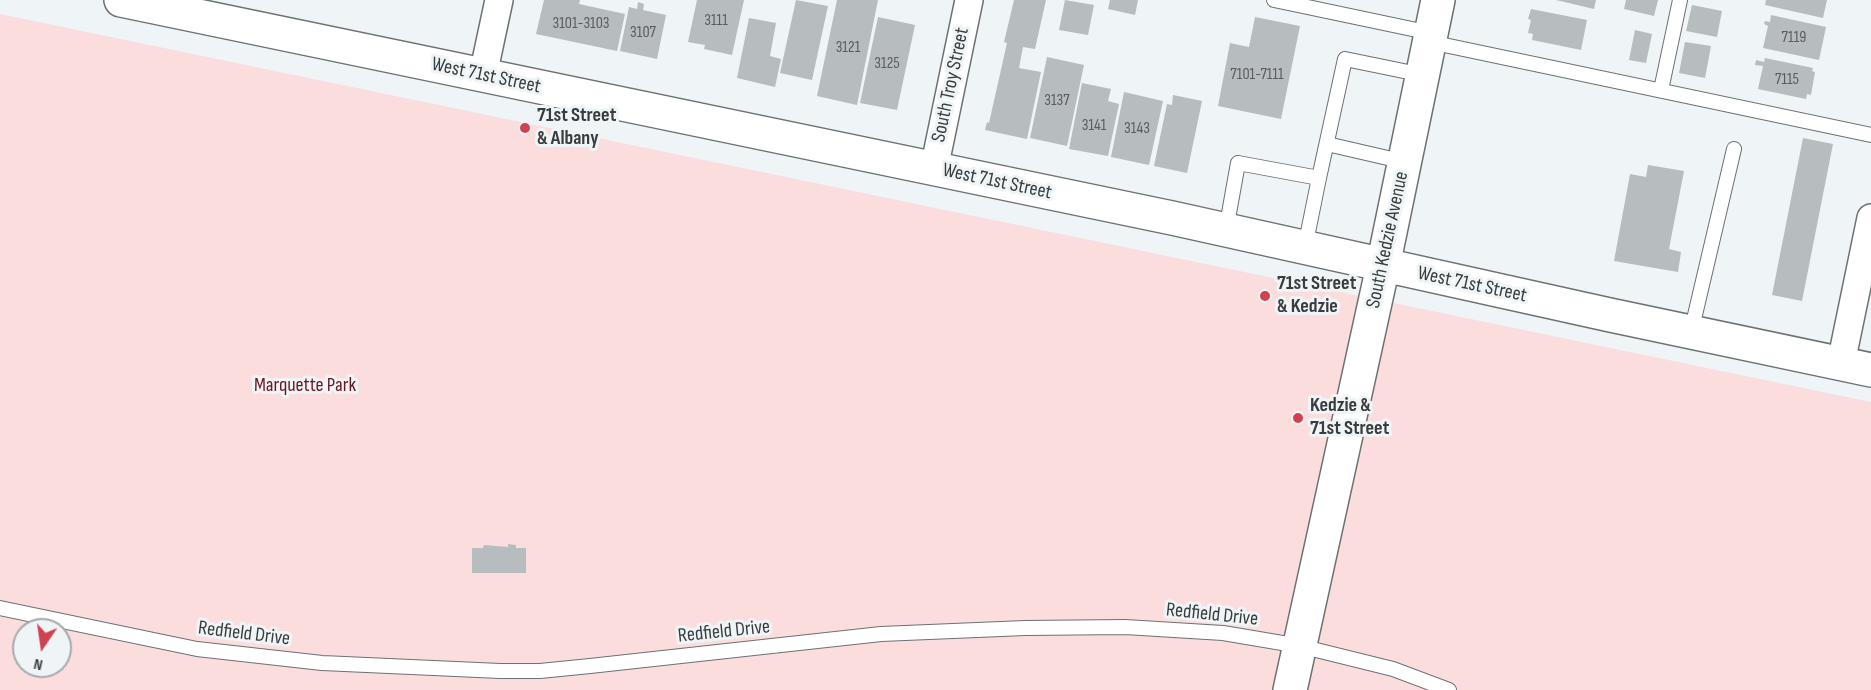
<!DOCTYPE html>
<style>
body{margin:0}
#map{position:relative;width:1871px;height:690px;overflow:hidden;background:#eff4f6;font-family:"Sofia Sans Condensed",sans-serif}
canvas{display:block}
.north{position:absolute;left:12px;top:618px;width:60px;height:60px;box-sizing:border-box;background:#eff4f6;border:2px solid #a7aaac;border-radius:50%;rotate:193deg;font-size:16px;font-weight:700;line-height:24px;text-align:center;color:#3a3c3d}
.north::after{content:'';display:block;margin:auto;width:21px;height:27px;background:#d24150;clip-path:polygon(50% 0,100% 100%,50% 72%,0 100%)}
</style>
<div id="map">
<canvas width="1871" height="690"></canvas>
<div class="north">N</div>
</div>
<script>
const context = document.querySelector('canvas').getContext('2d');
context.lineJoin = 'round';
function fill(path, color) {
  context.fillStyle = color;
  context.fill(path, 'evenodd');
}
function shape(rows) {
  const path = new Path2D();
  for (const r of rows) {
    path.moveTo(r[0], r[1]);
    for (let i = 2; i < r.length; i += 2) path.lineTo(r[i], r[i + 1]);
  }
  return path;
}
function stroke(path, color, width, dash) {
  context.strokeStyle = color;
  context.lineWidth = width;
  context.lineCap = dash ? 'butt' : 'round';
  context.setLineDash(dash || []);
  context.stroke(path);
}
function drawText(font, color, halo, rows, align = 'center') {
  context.font = font + ' "Sofia Sans Condensed",sans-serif';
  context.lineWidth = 6;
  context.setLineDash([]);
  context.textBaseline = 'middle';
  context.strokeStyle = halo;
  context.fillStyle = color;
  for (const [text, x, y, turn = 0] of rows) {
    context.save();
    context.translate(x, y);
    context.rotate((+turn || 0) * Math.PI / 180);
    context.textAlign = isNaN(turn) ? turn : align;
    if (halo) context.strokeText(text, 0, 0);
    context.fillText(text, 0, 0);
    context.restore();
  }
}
const green = shape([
 [0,14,1871,402,1871,690,0,690],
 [24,630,60,630,60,666,24,666]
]);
const building = shape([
 [544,0,580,0,579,4,625,14,617,51,536,34],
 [697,0,744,0,732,55,704,49,705,45,688,42],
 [796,0,828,6,812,80,780,73],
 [837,0,878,0,857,105,817,96],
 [1014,0,1046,0,1035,49,1023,47,1019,68,1041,72,1027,139,985,130,987,122,989,123,1007,43,1004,42],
 [1065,0,1094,5,1088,35,1059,30],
 [1110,0,1138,0,1135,15,1108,9],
 [1556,0,1596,0,1594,9],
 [1626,0,1658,0,1654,16,1624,9],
 [1766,0,1827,0,1823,18,1765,5],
 [638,2,644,4,643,10,666,15,657,59,620,51,629,7,637,9],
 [1692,5,1722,11,1717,37,1686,31],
 [1531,9,1587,20,1581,50,1532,40,1533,34,1528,33,1531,20,1528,19],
 [1771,15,1826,27,1819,60,1763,48,1768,26,1764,24,1765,21,1770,22],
 [878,17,915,25,897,110,860,103],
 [1255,17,1300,26,1281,119,1218,106,1230,43,1249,47],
 [749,18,776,23,770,56,781,59,775,87,737,78],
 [1635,30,1652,34,1646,63,1629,60],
 [1685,42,1711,46,1705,78,1679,73],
 [1047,57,1084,65,1067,146,1030,138],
 [1765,58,1813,68,1812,71,1815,72,1811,95,1807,94,1806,99,1758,89,1763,66,1755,65,1756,60,1764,62],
 [1082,83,1111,89,1108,101,1119,104,1108,156,1069,149],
 [1124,92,1163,101,1149,165,1111,157],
 [1173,95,1202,101,1187,173,1154,166,1167,104,1172,105],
 [1803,138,1833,144,1802,301,1772,295],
 [1648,165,1684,171,1669,249,1681,252,1678,272,1614,261,1630,174,1646,177],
 [508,544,516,545,516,548,526,548,526,573,472,573,472,548,483,548,484,545,508,547]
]);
const service = shape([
 [1274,0,1431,33],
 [1430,42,1871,135],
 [1661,90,1680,0],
 [1327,144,1405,162],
 [1319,178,1345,59,1423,75],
 [1226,230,1238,163,1319,178,1305,247],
 [1691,332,1734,149],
 [0,608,197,649,322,663,500,671,540,671,590,666,881,634,1025,628,1125,627,1223,633,1300,646,1393,669,1449,690]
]);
const minor = shape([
 [483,75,499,0],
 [934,169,969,0],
 [1841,363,1871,218]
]);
const secondary = shape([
 [121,0,1172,218,1610,315,1871,370],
 [1290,690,1383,266,1438,0]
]);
const markers = [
 [525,128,6,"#d24150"],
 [1265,296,6,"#d24150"],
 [1298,418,6,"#d24150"]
];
const numberNames = [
 ["3111",716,21],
 ["3101-3103",581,24],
 ["3107",643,33],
 ["7119",1794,38],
 ["3121",848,48],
 ["3125",887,64],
 ["7101-7111",1257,75],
 ["7115",1787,80],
 ["3137",1057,101],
 ["3141",1094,126],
 ["3143",1137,129]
];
const streetNames = [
 ["West 71st Street",486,76,12],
 ["South Troy Street",951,85,-78],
 ["West 71st Street",997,182,12],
 ["South Kedzie Avenue",1388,240,-78],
 ["West 71st Street",1472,285,12],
 ["Redfield Drive",1212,615,6],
 ["Redfield Drive",724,632,-6],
 ["Redfield Drive",244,634,7]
];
const poiNames = [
 ["71st Street",537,116],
 ["& Albany",537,139],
 ["71st Street",1277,284],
 ["& Kedzie",1277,307],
 ["Kedzie &",1310,406],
 ["71st Street",1310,429]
];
const parkNames = [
 ["Marquette Park",305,386]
];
fill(green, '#fbdddd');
fill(building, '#b7bcbe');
stroke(service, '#6c7172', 16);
stroke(minor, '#6c7172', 30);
stroke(secondary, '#6c7172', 36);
stroke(service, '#fff', 14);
stroke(minor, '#fff', 27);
stroke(secondary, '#fff', 33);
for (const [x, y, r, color] of markers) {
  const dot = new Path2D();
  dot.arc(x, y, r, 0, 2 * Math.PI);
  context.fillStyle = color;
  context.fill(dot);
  stroke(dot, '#eff4f6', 2);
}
drawText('16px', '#595c5d', null, numberNames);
drawText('20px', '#3a3c3d', '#eff4f6', streetNames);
drawText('bold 20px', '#3a3c3d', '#eff4f6', poiNames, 'left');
drawText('20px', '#6b1520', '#eff4f6', parkNames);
</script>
